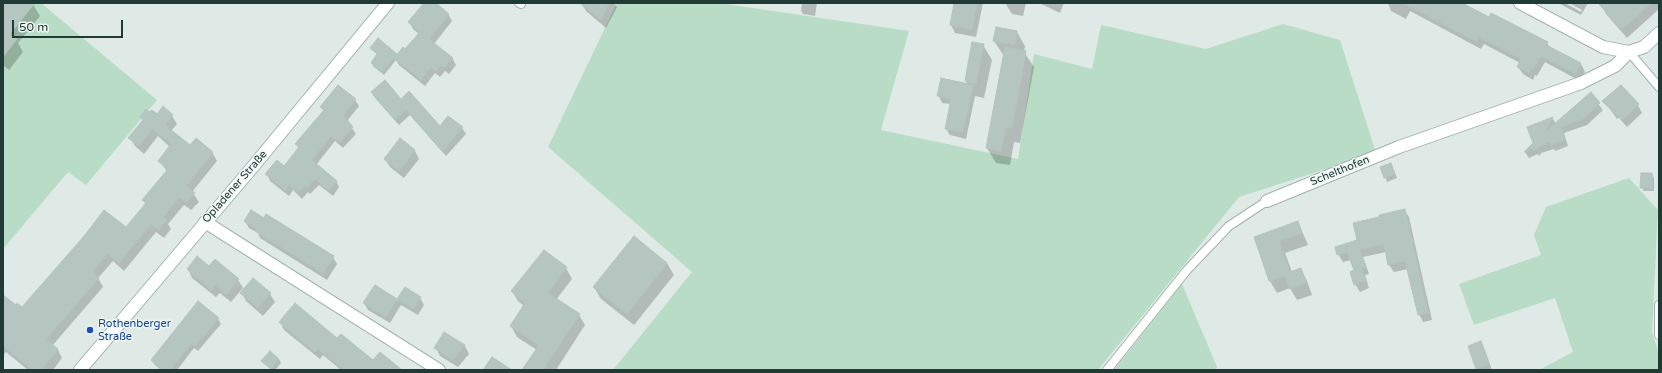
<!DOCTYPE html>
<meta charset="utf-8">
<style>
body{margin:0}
#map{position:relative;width:1662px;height:373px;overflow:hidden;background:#dfeae6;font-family:"Varela Round",sans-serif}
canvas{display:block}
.frame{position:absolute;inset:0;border:4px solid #203a36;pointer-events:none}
.scale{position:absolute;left:12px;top:20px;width:111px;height:18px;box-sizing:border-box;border:2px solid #203a36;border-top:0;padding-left:5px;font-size:12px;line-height:14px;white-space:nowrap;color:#203a36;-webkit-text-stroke:3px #eff7f4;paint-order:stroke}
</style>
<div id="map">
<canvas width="1662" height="373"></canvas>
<div class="frame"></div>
<div class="scale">50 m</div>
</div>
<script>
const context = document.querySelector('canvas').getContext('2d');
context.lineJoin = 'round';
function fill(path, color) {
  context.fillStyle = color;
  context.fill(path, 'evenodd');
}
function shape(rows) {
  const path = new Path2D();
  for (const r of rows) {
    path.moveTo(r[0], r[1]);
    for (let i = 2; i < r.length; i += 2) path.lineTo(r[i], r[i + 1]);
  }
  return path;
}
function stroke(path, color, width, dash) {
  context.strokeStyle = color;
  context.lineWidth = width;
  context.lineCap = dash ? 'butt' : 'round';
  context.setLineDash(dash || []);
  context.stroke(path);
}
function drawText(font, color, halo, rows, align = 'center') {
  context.font = font + ' "Varela Round",sans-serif';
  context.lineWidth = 3;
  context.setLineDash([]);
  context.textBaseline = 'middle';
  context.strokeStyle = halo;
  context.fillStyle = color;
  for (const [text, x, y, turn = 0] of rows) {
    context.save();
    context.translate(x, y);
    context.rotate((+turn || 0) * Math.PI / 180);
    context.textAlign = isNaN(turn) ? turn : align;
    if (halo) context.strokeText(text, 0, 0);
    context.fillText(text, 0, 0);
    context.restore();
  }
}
const green = shape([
 [3,3,41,3,157,100,86,185,68,172,3,249],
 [617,3,719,3,909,31,881,130,1018,159,1034,54,1092,69,1101,25,1206,49,1283,24,1340,40,1376,153,1239,197,1098,370,613,370,692,272,548,147],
 [1629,178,1658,210,1652,332,1659,354,1659,370,1539,370,1573,352,1555,298,1474,325,1459,284,1541,255,1534,235,1546,207],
 [1182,284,1217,367,1215,370,1114,370]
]);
const shadow = shape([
 [7,3,32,3,40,16,18,43,23,52,9,70,3,65,3,8],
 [427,3,434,3,448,14,452,21,434,44,452,58,456,65,449,74,445,71,440,77,435,73,425,86,399,65,396,60,384,75,374,67,372,63,378,55,371,48,396,54,397,56,405,51,419,34,413,29,409,22],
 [581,3,614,3,617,7,606,28,586,11],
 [802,3,817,3,815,16,803,14,801,10],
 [956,3,983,3,976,37,955,33,951,25],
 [1005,3,1026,3,1023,16,1012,14],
 [1039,3,1064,3,1060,13],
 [1388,3,1459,3,1490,19,1547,43,1550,48,1581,64,1585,72,1580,81,1545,62,1537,76,1535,75,1533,80,1523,74,1518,67,1520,63,1484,44,1481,49,1410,11,1406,19,1391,11],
 [1558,3,1565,3,1581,12,1582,10,1569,3,1588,3,1581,15],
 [1605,3,1659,3,1659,9,1627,38,1606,14,1602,6],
 [1017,32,1025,46,1024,52,1034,67,1020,143,1014,142,1010,165,996,163,987,148,1004,56,994,41],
 [973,43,983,45,992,60,984,98,975,96,966,139,950,135,946,129,951,104,942,103,939,96,968,85,966,81],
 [338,86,355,100,359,106,347,121,356,134,343,148,335,141,316,165,336,181,339,187,333,196,319,185,310,194,308,192,302,199,293,190,289,196,270,181,267,174,284,167,299,149,297,144,324,111,321,107],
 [372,93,400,100,440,127,462,128,466,134,446,156,410,115,399,125,376,99],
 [1590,93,1603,110,1587,125,1564,133,1568,146,1555,151,1554,149,1541,153,1540,156,1538,154,1529,158,1525,152,1534,144,1528,127,1553,119,1556,124],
 [1604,101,1638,105,1642,113,1627,127,1619,118,1617,119],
 [157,115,172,116,177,124,171,131,190,146,212,152,217,161,192,192,199,202,191,210,184,205,168,224,171,229,164,238,156,232,124,271,113,261,98,278,103,287,52,346,58,350,62,358,53,370,28,370,6,352,3,355,3,304,22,308,126,229,146,205,143,200,167,171,159,161,170,147,158,136,144,154,135,146,130,138,143,121,141,117],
 [400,140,415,151,419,159,404,178,390,167,385,159],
 [1391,164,1397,178,1387,182,1381,167],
 [1652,174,1654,178,1654,191,1644,191,1641,187],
 [1404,210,1409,217,1432,320,1423,322,1419,314,1408,269,1394,272,1389,265,1386,252,1363,257,1369,274,1365,275,1369,288,1360,292,1355,284,1355,271,1351,260,1343,262,1338,254,1358,240,1381,218],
 [264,219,333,257,337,264,327,280,260,238,258,233,249,228,245,221],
 [1298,222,1308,245,1285,253,1292,272,1301,269,1307,281,1312,295,1297,300,1290,288,1277,293,1270,281,1255,237],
 [667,263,674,275,634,325,601,299,594,287],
 [209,267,238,280,243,288,231,302,220,293,216,297,192,278,188,269],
 [566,268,572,279,556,300,579,315,585,325,556,370,523,370,537,350,517,337,511,326,524,306,518,301,512,291],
 [375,286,397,301,405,288,420,298,424,305,418,315,401,305,390,323,368,310,364,303],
 [242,293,270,294,275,302,263,316,246,301],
 [218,319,221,324,198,351,194,348,177,370,161,370,155,365,152,360],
 [280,322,337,340,373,362,400,370,341,370,323,355,320,359,284,330],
 [445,333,465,346,469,354,458,367,440,356,436,348],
 [1481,342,1485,350,1492,370,1478,370,1477,368],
 [279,359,281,363,275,370,271,370,263,361]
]);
const building = shape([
 [6,3,35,3,10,34,17,39,3,57,3,7,6,3],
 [424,3,436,3,449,14,429,39,453,58,444,68,441,65,436,71,431,67,421,80,394,58,403,47,405,49,420,32,408,22,424,3],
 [580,3,609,3,601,20,580,3],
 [954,3,977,3,972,29,950,25,954,3],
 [1403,3,1462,3,1489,17,1491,13,1548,42,1546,45,1581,63,1576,74,1541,56,1533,69,1531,68,1529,73,1517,67,1521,59,1479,37,1477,42,1403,3],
 [1598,3,1651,3,1622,30,1598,3],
 [996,27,1017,31,1015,45,993,41,996,27],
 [378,38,397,54,382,72,371,63,377,54,370,48,378,38],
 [972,42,984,44,976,84,965,81,972,42],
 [1005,47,1026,51,1012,128,1006,127,1001,151,986,148,1005,47],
 [941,78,973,85,963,132,945,129,951,99,937,96,941,78],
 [385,80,401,99,409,91,440,126,448,116,463,127,442,151,406,110,395,120,371,92,385,80],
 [338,85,356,99,343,115,353,127,339,142,331,136,312,160,337,181,329,190,315,179,306,188,304,186,298,193,289,185,285,190,265,174,277,160,284,166,299,147,295,144,324,110,320,107,338,85],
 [1621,85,1639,104,1622,120,1602,101,1621,85],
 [1591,92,1600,103,1583,119,1561,127,1565,140,1551,145,1550,142,1538,147,1535,151,1534,148,1524,152,1533,143,1527,127,1553,117,1545,132,1591,92],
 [163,106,173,115,165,125,190,145,196,138,213,152,186,186,195,193,186,203,179,197,163,217,167,220,159,230,151,224,119,263,108,254,92,271,99,278,46,339,58,349,41,370,32,370,3,346,3,295,16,305,17,303,22,307,85,235,104,210,126,227,146,203,142,200,168,169,158,161,171,144,153,129,139,146,128,138,143,120,140,117,146,109,149,112,152,110,157,114,163,106],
 [400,138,415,150,399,171,384,159,400,138],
 [1391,163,1395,174,1384,178,1380,167,1391,163],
 [1641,173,1652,173,1652,188,1640,188,1641,173],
 [1405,209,1428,312,1418,315,1405,261,1388,265,1384,244,1359,250,1366,266,1361,268,1366,280,1354,285,1350,272,1354,270,1347,252,1337,255,1335,247,1357,240,1353,223,1379,217,1379,215,1405,209],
 [251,210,264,218,266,214,334,256,323,273,255,231,257,229,244,221,251,210],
 [1298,221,1302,233,1279,241,1290,272,1301,268,1306,283,1289,289,1285,276,1269,281,1254,237,1298,221],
 [634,236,667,263,627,314,593,287,634,236],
 [544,250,567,267,548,293,580,314,543,370,522,370,539,345,510,326,525,303,511,291,544,250],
 [197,256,209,266,215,259,239,279,226,295,215,285,211,290,187,269,197,256],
 [253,278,271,293,258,308,240,293,253,278],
 [375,285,397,299,405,287,421,297,414,309,397,299,386,317,363,303,375,285],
 [198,301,219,318,195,346,191,343,170,370,163,370,151,360,198,301],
 [295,303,337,338,341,334,373,360,380,352,402,370,344,370,318,349,315,352,279,322,295,303],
 [444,332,465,345,453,360,434,348,444,332],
 [1481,341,1489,364,1476,369,1468,346,1481,341],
 [270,351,279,359,271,369,261,361,270,351],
 [492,357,512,370,483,370,492,357]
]);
const lane = shape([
 [519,3,521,4],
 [1629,52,1659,87],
 [1659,305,1659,335],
 [1107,370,1187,270,1229,226,1267,201]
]);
const street = shape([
 [1520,3,1603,47,1629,52,1644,47,1659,33],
 [1267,201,1399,147,1581,83,1615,66,1629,52],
 [205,222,439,370]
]);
const secondary = shape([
 [80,370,251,169,388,3]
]);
const markers = [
 [90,330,4,"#1a4fb4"]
];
const streetNames = [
 ["Schelthofen",1340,171,-22],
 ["Opladener Straße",235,187,-49]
];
const transitNames = [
 ["Rothenberger",98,324],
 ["Straße",98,337]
];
fill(green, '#b8dcc5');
fill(shadow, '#0003');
fill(building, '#b5c5c0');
stroke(building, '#b2c4be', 1);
stroke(lane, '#a2b2ae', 10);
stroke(street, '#a2b2ae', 14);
stroke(secondary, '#9eb6b0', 14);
stroke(lane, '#fff', 8);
stroke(street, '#fff', 12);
stroke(secondary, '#fff', 12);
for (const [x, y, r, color] of markers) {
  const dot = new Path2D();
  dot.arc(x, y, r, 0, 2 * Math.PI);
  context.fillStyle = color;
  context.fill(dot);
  stroke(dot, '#eff7f4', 1.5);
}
drawText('11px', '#203a36', '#eff7f4', streetNames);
drawText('11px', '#164399', '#eff7f4', transitNames, 'left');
</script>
